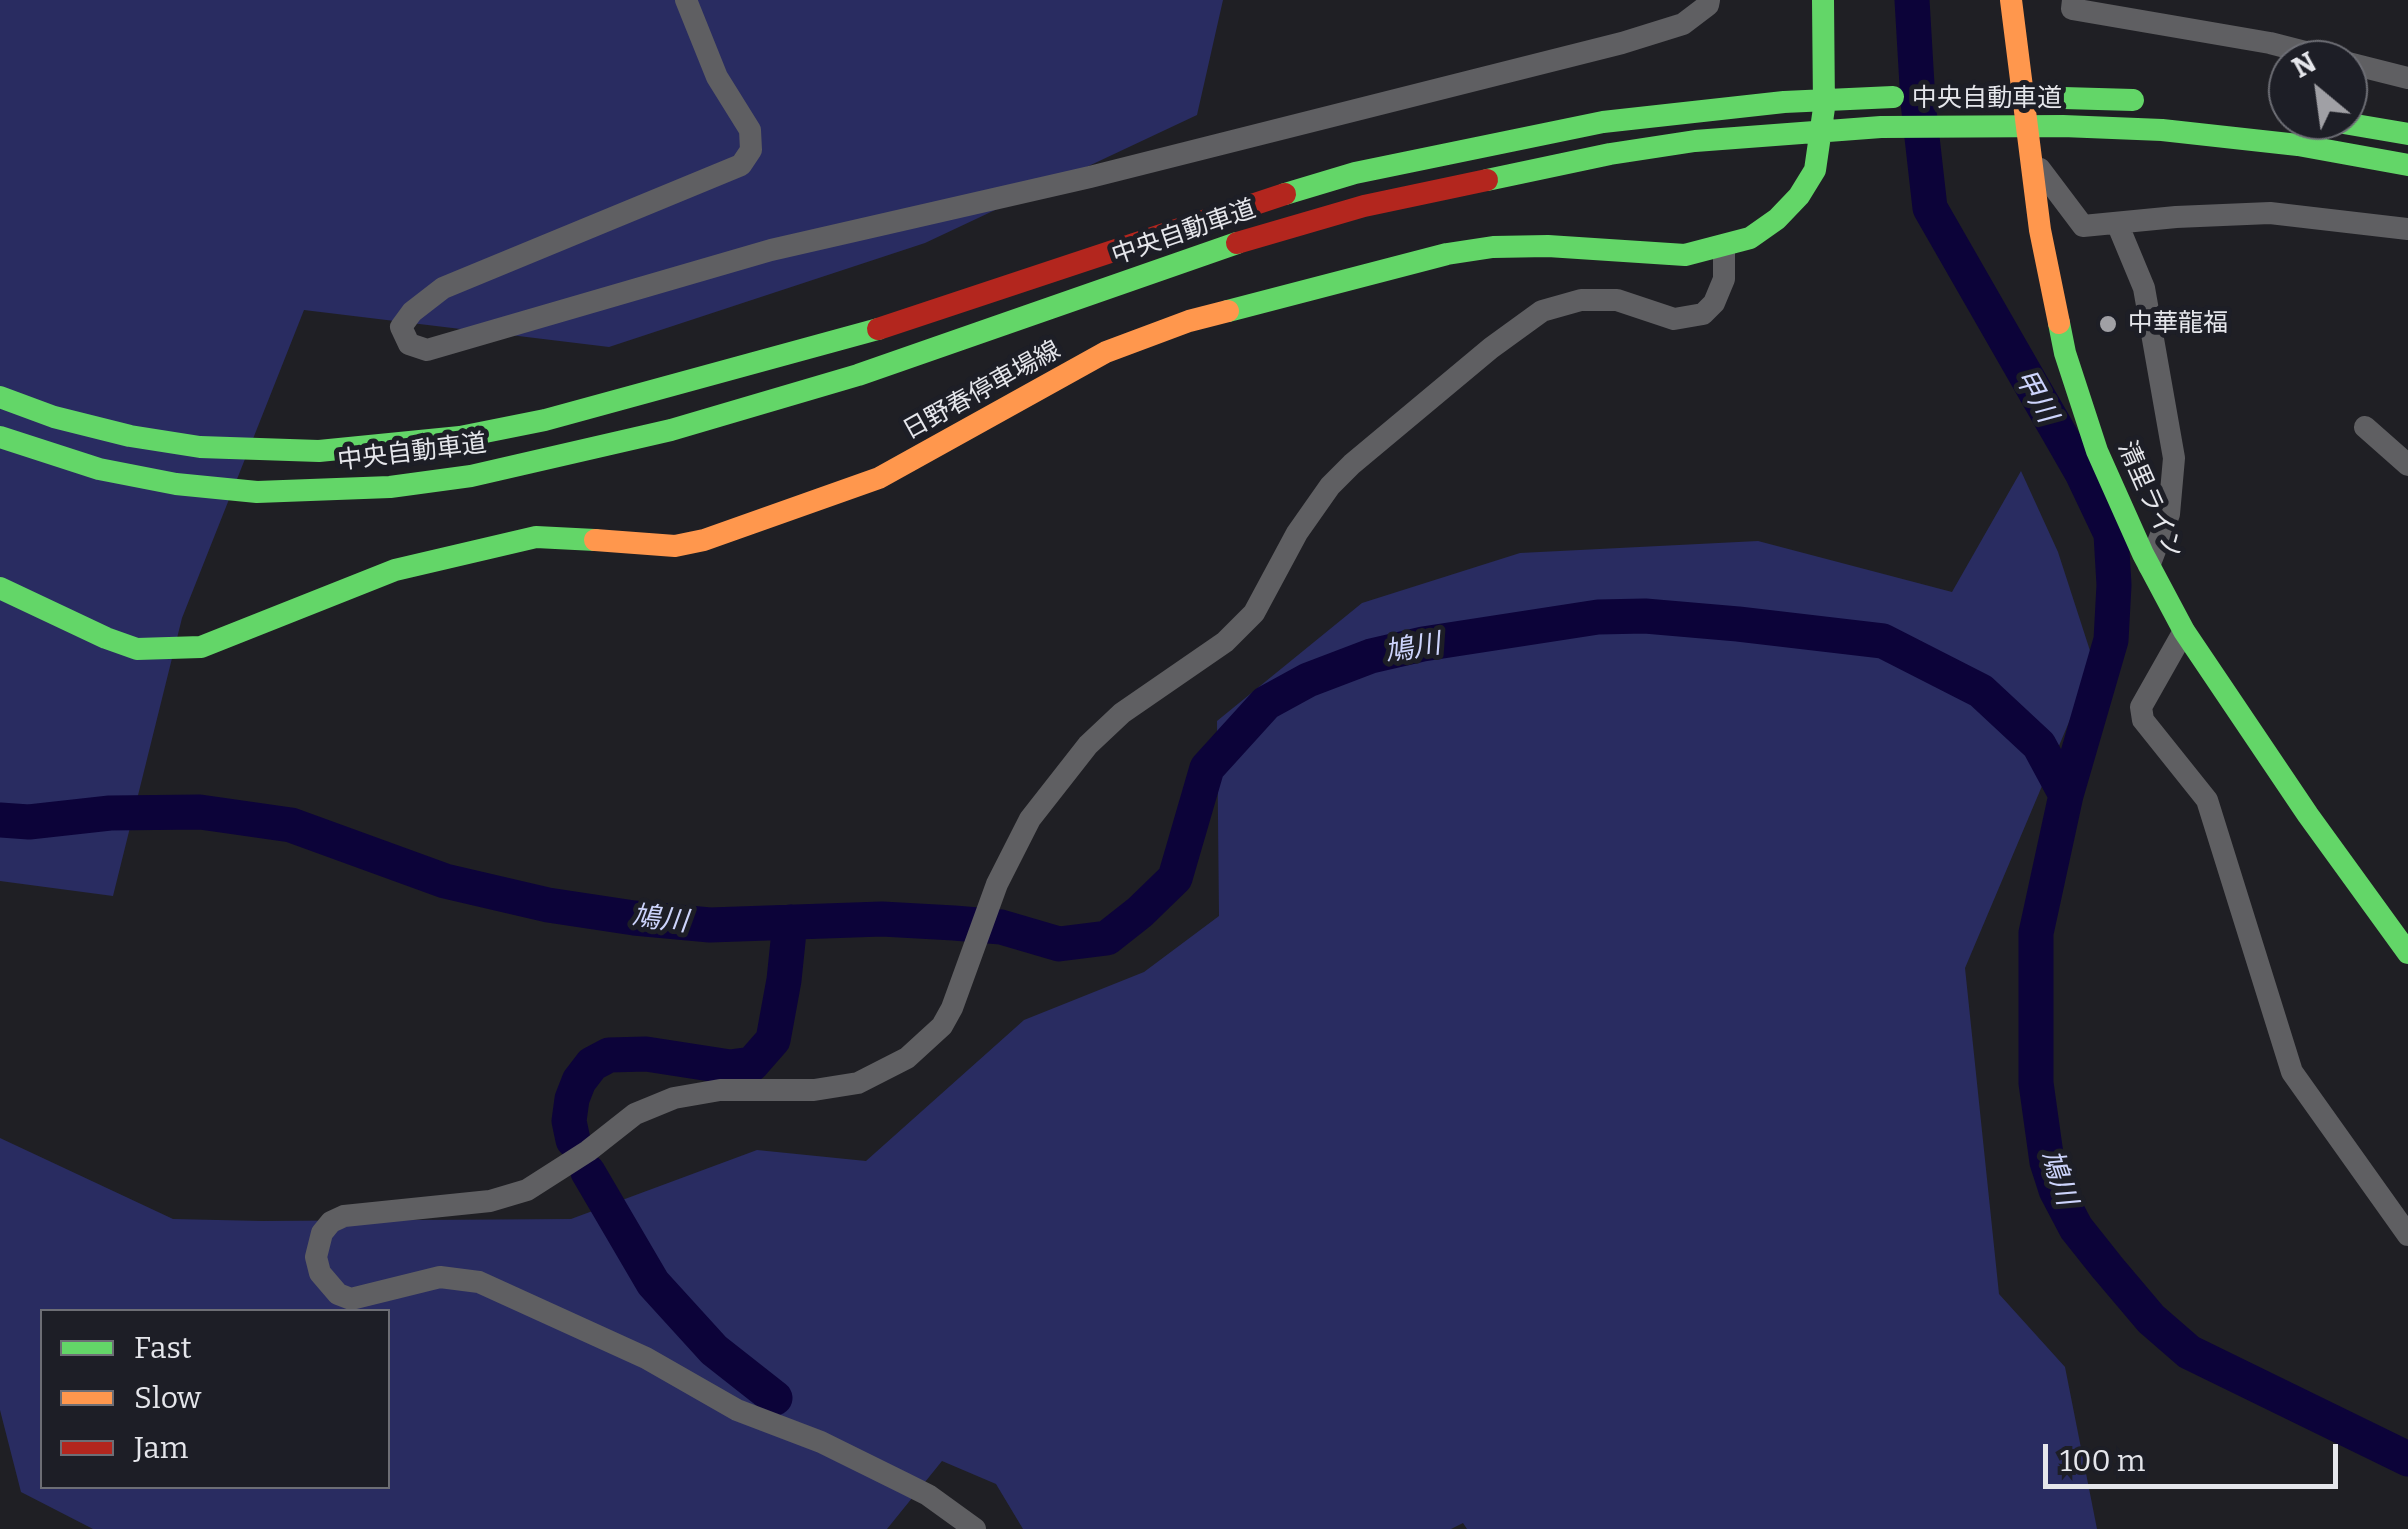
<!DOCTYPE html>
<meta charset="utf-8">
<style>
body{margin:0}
#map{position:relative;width:2408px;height:1529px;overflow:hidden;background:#1f1f24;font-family:Bitter,serif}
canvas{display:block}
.legend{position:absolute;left:40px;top:1309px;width:350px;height:180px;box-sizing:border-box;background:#1d1e26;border:2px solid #6d6e75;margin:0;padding:12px 18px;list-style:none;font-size:30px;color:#e5e6eb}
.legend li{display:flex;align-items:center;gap:20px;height:50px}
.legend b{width:50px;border:2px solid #6d6e75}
.north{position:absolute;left:2268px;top:40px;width:100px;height:100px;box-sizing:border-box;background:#1d1e26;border:2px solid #6d6e75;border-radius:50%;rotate:331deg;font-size:28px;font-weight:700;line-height:40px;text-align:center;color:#e5e6eb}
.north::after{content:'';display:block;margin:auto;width:35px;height:45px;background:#a0a0a5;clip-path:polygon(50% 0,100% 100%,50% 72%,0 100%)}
.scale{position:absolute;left:2043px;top:1444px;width:295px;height:45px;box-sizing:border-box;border:5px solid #e5e6eb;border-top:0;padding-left:12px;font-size:30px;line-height:35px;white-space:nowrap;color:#e5e6eb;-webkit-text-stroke:8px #1d1e26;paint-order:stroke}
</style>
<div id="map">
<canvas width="2408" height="1529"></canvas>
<ul class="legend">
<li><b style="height:12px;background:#63d668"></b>Fast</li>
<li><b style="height:12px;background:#ff974d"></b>Slow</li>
<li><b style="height:12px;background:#b3261e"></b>Jam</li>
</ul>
<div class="north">N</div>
<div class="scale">100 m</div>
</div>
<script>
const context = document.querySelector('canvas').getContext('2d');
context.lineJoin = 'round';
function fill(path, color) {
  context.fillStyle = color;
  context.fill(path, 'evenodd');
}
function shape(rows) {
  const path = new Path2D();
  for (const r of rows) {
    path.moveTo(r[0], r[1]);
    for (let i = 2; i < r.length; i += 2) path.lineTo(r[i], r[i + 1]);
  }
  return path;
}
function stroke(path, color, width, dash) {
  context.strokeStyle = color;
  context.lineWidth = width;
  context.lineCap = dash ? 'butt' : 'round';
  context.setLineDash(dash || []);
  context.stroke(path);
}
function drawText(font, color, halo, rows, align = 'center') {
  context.font = font + ' Bitter,"Noto Sans JP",serif';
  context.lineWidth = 10;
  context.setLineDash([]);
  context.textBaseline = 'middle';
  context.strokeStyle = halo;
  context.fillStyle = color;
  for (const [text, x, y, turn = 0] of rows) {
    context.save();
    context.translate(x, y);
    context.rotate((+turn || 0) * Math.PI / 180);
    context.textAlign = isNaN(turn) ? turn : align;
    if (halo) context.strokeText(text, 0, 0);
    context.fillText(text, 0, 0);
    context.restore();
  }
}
const green = shape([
 [0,0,1223,0,1197,115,925,243,609,347,304,310,182,618,113,896,0,881],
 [2021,471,2058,552,2094,663,1965,968,1999,1294,2065,1367,2097,1529,1467,1529,1463,1523,1451,1529,1023,1529,996,1484,942,1461,887,1529,93,1529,21,1492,0,1410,0,1138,173,1219,262,1221,571,1219,757,1150,866,1161,1024,1020,1144,972,1219,916,1217,721,1362,603,1520,553,1758,541,1952,592],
 [42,1312,388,1312,388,1486,42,1486]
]);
const river = shape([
 [1912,0,1918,102,1930,208,2082,473,2111,534,2114,585,2111,640,2066,795,2036,933,2036,1083,2047,1162,2056,1190,2076,1228,2107,1267,2151,1319,2189,1352,2408,1459],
 [0,820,29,822,110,813,200,812,291,825,445,881,548,905,634,918,710,925,882,919,954,923,1001,927,1059,944,1107,938,1140,912,1175,878,1207,768,1266,703,1308,680,1371,656,1423,644,1598,617,1645,616,1738,624,1883,641,1981,691,2039,745,2066,795],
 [573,1140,569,1121,572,1099,579,1081,592,1064,609,1055,646,1054,730,1067,752,1064,773,1040,784,980,790,922],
 [588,1172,653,1283,714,1350,775,1398]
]);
const street = shape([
 [686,0,717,77,750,130,751,150,741,165,443,288,412,312,401,327,409,344,427,350,771,250,1090,177,1622,43,1683,24,1708,5,1709,0],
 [2073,0,2072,9,2270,43,2336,60],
 [2348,63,2408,78],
 [2040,169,2083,226,2176,217,2270,213,2408,229],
 [2117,223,2144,288,2174,458,2169,514,2149,566],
 [2365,427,2408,465],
 [2184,631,2141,707,2143,720,2207,800,2292,1072,2408,1235],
 [975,1529,928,1495,904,1483,821,1442,737,1410,646,1358,479,1282,440,1277,351,1299,338,1294,320,1273,316,1257,322,1233,331,1222,344,1216,490,1201,527,1190,588,1151,635,1114,674,1098,720,1090,814,1090,858,1083,907,1058,942,1026,952,1008,997,884,1030,819,1088,745,1122,713,1225,642,1254,613,1297,533,1330,486,1352,464,1491,348,1542,311,1581,300,1617,300,1674,319,1703,314,1714,303,1724,279,1724,246]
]);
const fast = shape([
 [1994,96,2133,100],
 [2326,120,2408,134],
 [1487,180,1610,154,1695,141,1881,127,2063,126,2162,130,2298,145,2408,165],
 [1285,194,1355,173,1603,122,1784,102,1893,97],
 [1228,311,1447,254,1493,247,1548,246,1685,255,1750,238,1777,219,1799,196,1815,170,1824,108,1823,0],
 [2059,323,2065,353,2097,451,2143,554,2184,631,2308,815,2408,953],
 [0,397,54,417,130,436,200,447,319,451,460,437,545,420,878,329],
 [0,437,99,469,176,484,257,492,390,487,471,476,671,430,858,375,1237,243],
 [0,588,106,638,137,649,201,647,395,570,536,537,595,540]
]);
const slow = shape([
 [2011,0,2040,230,2059,323],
 [595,540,675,546,704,540,879,478,1106,352,1189,321,1228,311]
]);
const jam = shape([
 [1237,243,1364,206,1487,180],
 [878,329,1285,194]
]);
const markers = [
 [2108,324,10,"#a0a0a5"]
];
const streetNames = [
 ["中央自動車道",1987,99],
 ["中央自動車道",1184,233,-19],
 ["日野春停車場線",982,391,-29],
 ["中央自動車道",412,453,-7],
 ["清里ライン",2150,500,66]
];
const poiNames = [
 ["中華龍福",2128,324]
];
const waterNames = [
 ["甲川",2035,396,61],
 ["鳩川",1413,649,-10],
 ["鳩川",660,920,6],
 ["鳩川",2058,1178,71]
];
fill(green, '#292c61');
stroke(river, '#0c0339', 35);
stroke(street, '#5f5f62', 22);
stroke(fast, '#63d668', 22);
stroke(slow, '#ff974d', 22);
stroke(jam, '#b3261e', 22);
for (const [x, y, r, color] of markers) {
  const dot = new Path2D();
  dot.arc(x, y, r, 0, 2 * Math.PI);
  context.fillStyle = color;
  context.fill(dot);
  stroke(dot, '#1d1e26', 4);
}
drawText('25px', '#e5e6eb', '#1d1e26', streetNames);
drawText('25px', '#e5e6eb', '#1d1e26', poiNames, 'left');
drawText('italic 28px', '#cdd4fc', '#1d1e26', waterNames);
</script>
